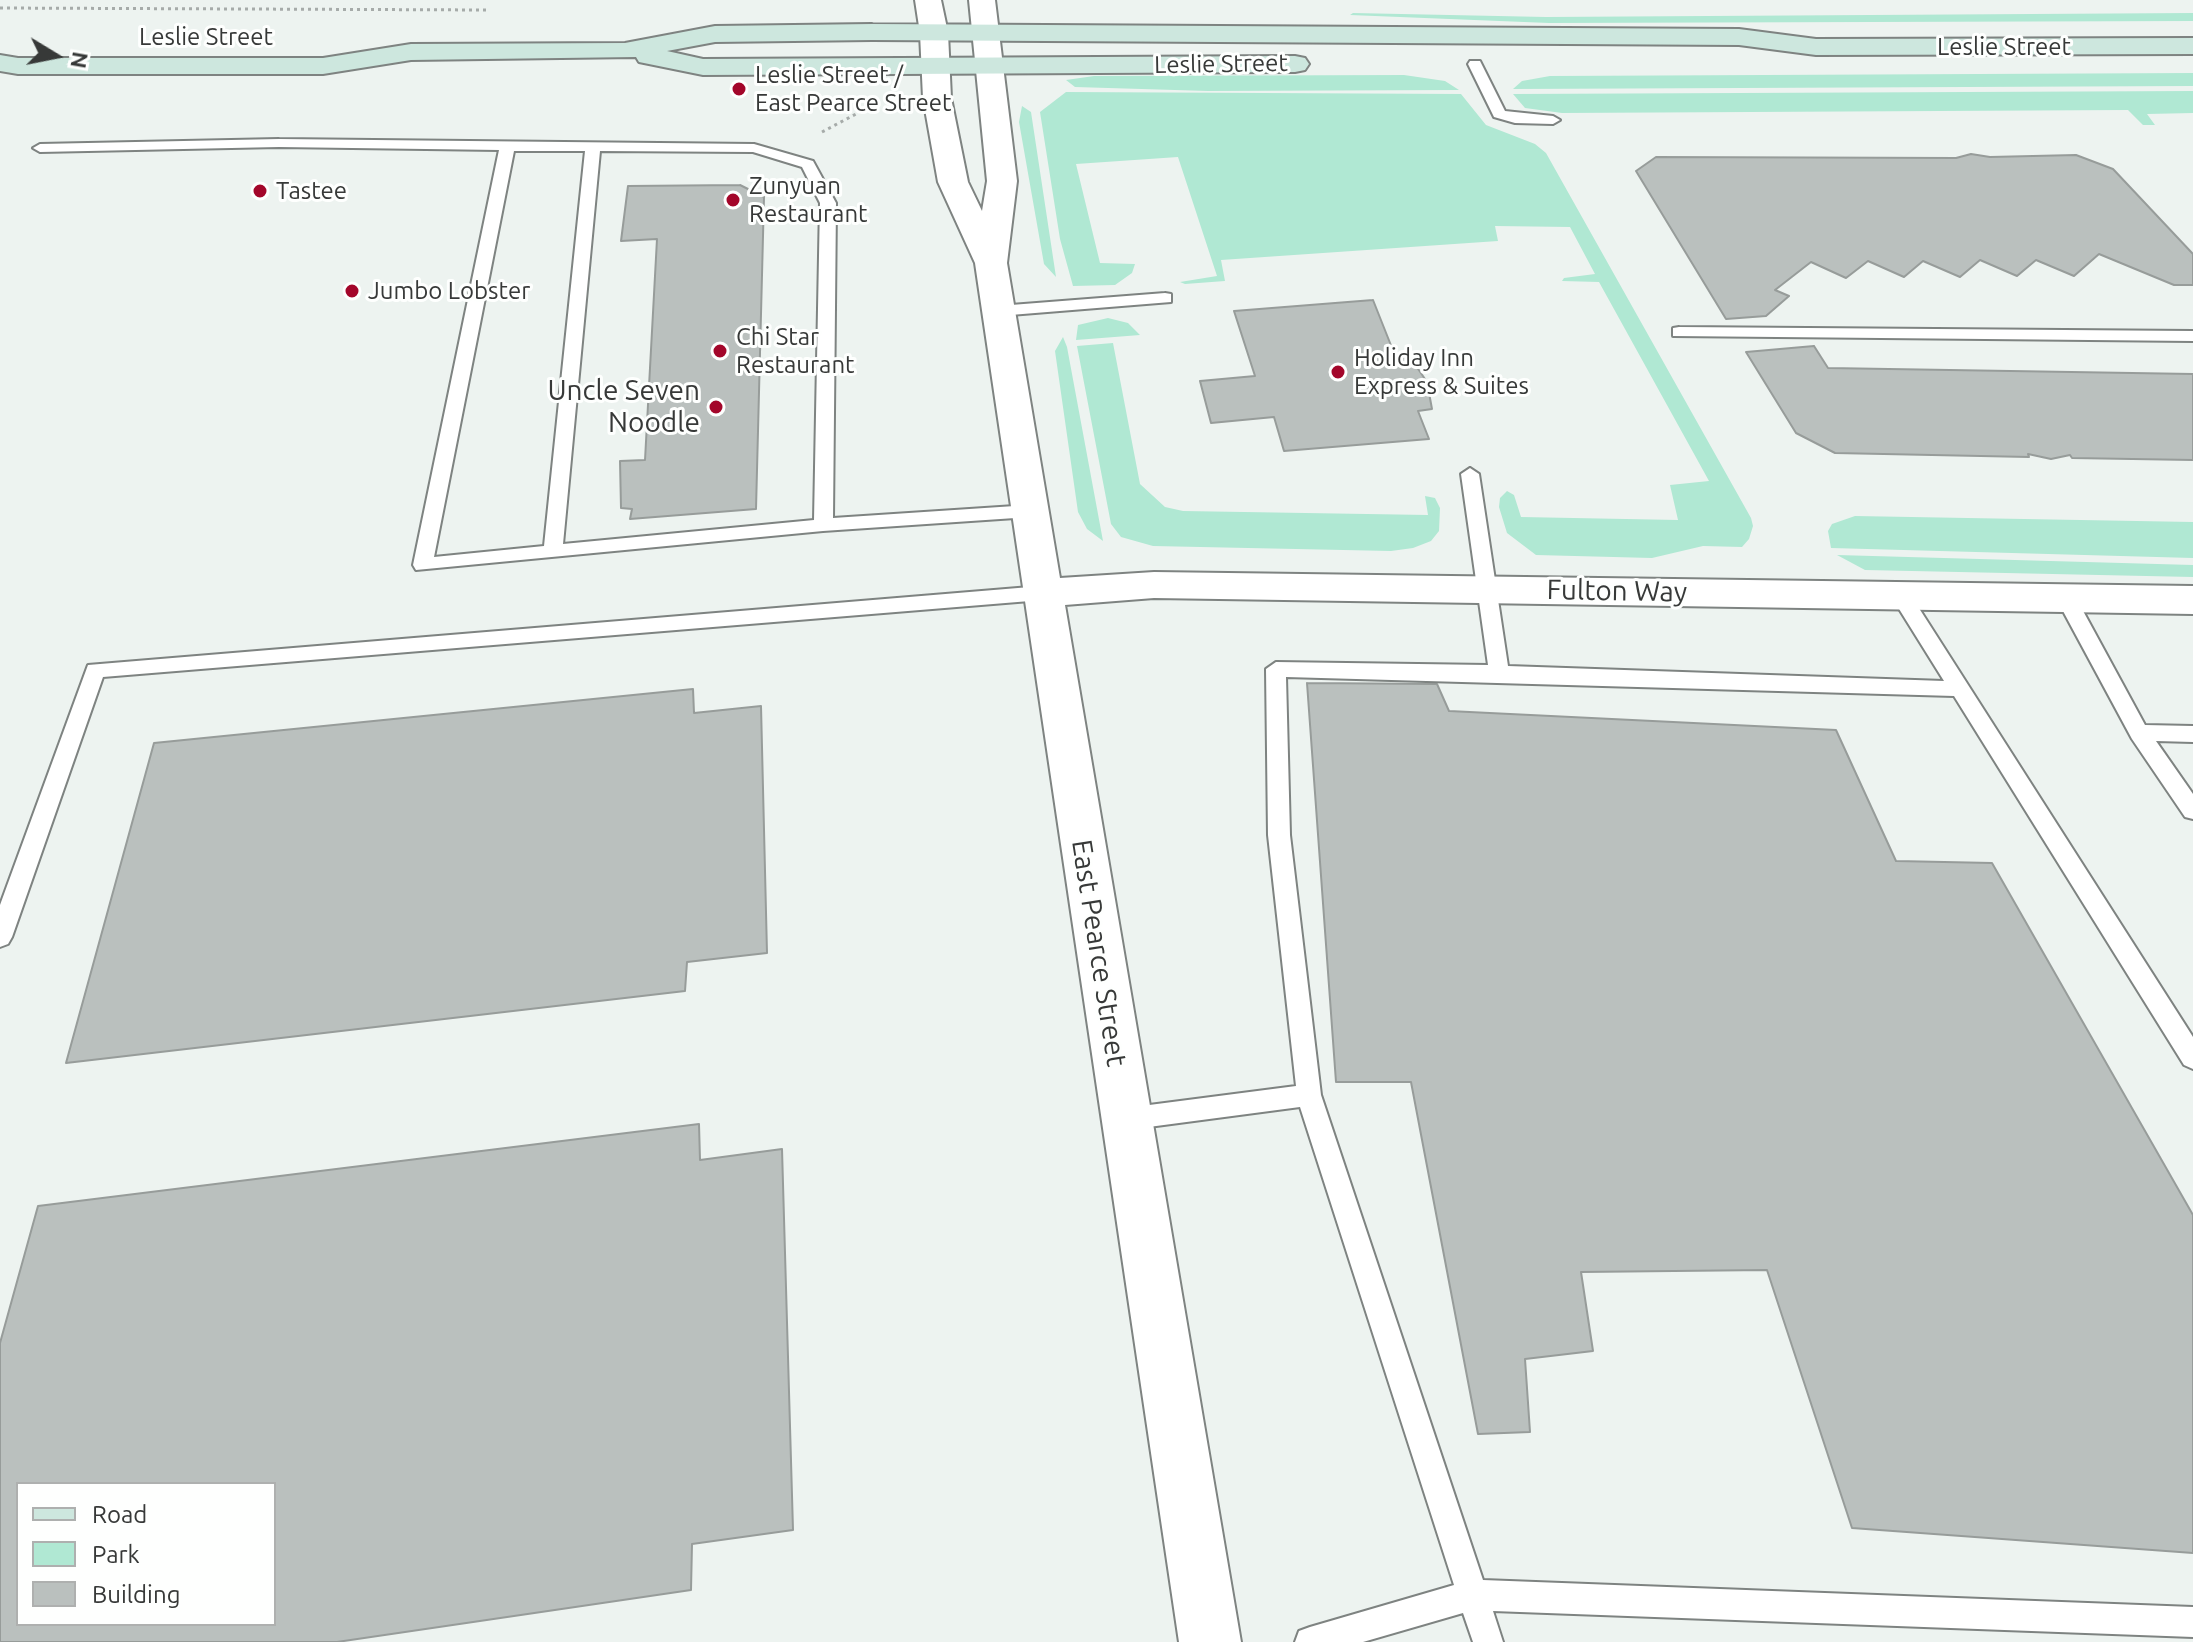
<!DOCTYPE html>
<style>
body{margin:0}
#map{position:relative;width:2193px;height:1642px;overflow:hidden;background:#edf3f0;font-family:Ubuntu,sans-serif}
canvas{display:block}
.legend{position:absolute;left:16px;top:1482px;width:260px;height:144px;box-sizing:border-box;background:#fefffe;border:2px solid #aeb0af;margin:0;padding:10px 14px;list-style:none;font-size:24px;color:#373938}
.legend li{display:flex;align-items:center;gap:16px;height:40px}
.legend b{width:40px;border:2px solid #aeb0af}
.north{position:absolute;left:16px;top:16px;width:80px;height:80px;-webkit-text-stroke:6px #fefffe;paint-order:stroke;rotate:100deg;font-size:22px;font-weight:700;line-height:32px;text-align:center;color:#373938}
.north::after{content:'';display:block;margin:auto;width:28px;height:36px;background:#373938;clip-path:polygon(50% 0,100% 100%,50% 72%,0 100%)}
</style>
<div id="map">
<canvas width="2193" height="1642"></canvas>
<ul class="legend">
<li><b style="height:10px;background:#cde7de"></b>Road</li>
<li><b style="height:22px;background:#b0e8d3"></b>Park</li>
<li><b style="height:22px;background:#bac0be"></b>Building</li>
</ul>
<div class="north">N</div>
</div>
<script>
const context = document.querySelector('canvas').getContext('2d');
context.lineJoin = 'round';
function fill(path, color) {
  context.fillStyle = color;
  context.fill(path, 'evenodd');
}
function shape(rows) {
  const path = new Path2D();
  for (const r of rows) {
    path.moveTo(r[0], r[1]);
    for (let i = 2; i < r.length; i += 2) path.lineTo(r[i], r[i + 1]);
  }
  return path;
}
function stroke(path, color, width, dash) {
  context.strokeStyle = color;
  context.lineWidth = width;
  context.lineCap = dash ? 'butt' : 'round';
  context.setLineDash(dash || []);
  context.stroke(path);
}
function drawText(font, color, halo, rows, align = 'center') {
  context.font = font + ' Ubuntu,sans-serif';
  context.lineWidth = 6;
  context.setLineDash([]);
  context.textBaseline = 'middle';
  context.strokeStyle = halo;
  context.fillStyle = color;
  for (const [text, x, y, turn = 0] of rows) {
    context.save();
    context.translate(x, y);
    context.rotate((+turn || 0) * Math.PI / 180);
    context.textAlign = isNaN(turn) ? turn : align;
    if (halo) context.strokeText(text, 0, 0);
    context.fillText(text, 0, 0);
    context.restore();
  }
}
const green = shape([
 [1353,13,1546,17,2193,13,2193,21,1549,23,1350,15],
 [2193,73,2193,86,1513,89,1522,81,1550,76],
 [1404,75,1445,81,1459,90,1208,91,1075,87,1066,80,1094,76],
 [2193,91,2193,113,2147,114,2155,125,2143,125,2128,110,1562,113,1525,108,1513,94],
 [1066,92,1461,94,1486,125,1535,144,1546,153,1751,518,1753,526,1749,539,1742,547,1703,546,1652,558,1536,555,1507,533,1499,507,1500,498,1507,491,1514,495,1521,517,1678,520,1670,485,1709,481,1599,282,1562,281,1564,278,1595,274,1570,227,1495,226,1498,241,1221,260,1225,281,1185,284,1180,282,1217,276,1178,157,1076,164,1100,263,1135,264,1132,273,1115,285,1073,286,1060,239,1040,112],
 [1022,106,1031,112,1056,277,1044,264,1019,122],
 [1108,318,1128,323,1140,335,1076,340,1078,325],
 [1063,337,1067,347,1103,541,1087,529,1078,512,1055,351],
 [1113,343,1140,484,1165,507,1183,511,1428,515,1425,496,1435,498,1440,508,1439,531,1431,541,1413,548,1391,551,1153,546,1121,537,1111,524,1077,346],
 [1855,516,2193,522,2193,558,1831,548,1828,531,1832,524],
 [1837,555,2193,565,2193,577,1865,570]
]);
const building = shape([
 [1971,154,1990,157,2076,155,2113,169,2193,254,2193,285,2174,285,2099,254,2074,276,2036,260,2017,276,1980,260,1960,277,1923,261,1904,277,1868,261,1846,278,1811,262,1775,290,1789,296,1766,316,1726,319,1636,171,1656,157,1956,158,1971,154],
 [740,185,764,197,756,509,630,519,632,509,621,508,620,461,645,460,657,239,621,241,628,186,740,185],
 [1373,300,1396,358,1410,357,1427,382,1432,409,1418,411,1429,439,1284,451,1274,417,1211,423,1200,381,1255,376,1234,311,1373,300],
 [1814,346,1828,368,2193,374,2193,460,2072,458,2070,455,2051,459,2028,454,2029,457,1835,453,1796,433,1746,352,1814,346],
 [1307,683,1437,684,1449,711,1836,730,1896,861,1992,863,2193,1215,2193,1553,1852,1528,1767,1270,1581,1272,1593,1351,1525,1359,1530,1432,1478,1434,1411,1082,1336,1082,1307,683],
 [693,689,694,713,761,706,767,953,687,962,685,991,66,1063,154,743,693,689],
 [699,1124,700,1160,782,1149,793,1530,692,1544,691,1590,337,1642,0,1642,0,1343,38,1206,699,1124],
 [18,1484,274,1484,274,1624,18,1624,18,1484]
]);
const path = shape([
 [0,8,487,10],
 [822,132,873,105]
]);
const lane = shape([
 [1470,61,1480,61,1505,111,1553,116,1560,120,1553,124,1515,123,1494,117,1468,64,1470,61],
 [279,139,754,144,813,161,836,203,833,518,1030,505,1039,511,1030,517,823,531,416,570,413,565,499,150,279,147,40,152,33,148,40,144,279,139],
 [514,151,585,151,544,546,434,557,514,151],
 [600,151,753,152,802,167,820,203,814,520,563,544,600,151],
 [1165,293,1171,294,1171,302,998,316,990,311,998,306,1165,293],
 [1679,327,2193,331,2193,341,1673,336,1673,328,1679,327],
 [1470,468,1479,474,1508,666,1944,681,1891,596,1901,589,1908,591,2193,1037,2193,1069,2184,1065,1954,696,1286,677,1290,835,1321,1095,1483,1580,2193,1607,2193,1637,1493,1611,1503,1642,1473,1642,1463,1613,1363,1642,1295,1642,1299,1631,1310,1627,1454,1585,1300,1107,1126,1130,1117,1127,1113,1119,1117,1111,1126,1108,1296,1086,1268,835,1266,669,1276,662,1488,665,1461,474,1470,468],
 [1042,586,1052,593,1042,600,103,677,12,937,8,944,0,947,0,905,88,665,1042,586],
 [2066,591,2076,598,2145,725,2193,726,2193,742,2156,741,2193,794,2193,819,2185,817,2132,739,2056,598,2066,591]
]);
const street = shape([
 [915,0,941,0,948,33,951,98,968,182,982,211,987,181,969,0,995,0,1017,181,1007,263,1060,578,1154,572,2193,586,2193,614,1154,598,1065,605,1241,1642,1179,1642,975,263,938,182,923,98,920,33,915,0]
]);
const secondary = shape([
 [872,24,1739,29,1816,39,2193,38,2193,54,1816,55,1739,45,872,40,715,42,667,51,703,59,1295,56,1305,58,1309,64,1305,70,1295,72,703,75,639,62,636,57,411,60,323,74,18,74,0,71,0,55,18,58,323,58,411,44,625,43,715,26,872,24]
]);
const markers = [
 [739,89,8,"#a3062a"],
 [260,191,8,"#a3062a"],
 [733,200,8,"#a3062a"],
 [352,291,8,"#a3062a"],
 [720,351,8,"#a3062a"],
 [1338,372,8,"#a3062a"],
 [716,407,8,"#a3062a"]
];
const farStreetnames = [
 ["Leslie Street",206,37],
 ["Leslie Street",2004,47],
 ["Leslie Street",1221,64,-1]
];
const farPoinames = [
 ["Leslie Street /",755,75],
 ["East Pearce Street",755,103],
 ["Zunyuan",749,186],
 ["Restaurant",749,214],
 ["Tastee",276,191],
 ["Jumbo Lobster",368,291],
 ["Chi Star",736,337],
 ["Restaurant",736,365],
 ["Holiday Inn",1354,358],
 ["Express & Suites",1354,386]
];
const poiNames = [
 ["Uncle Seven",700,391],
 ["Noodle",700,423]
];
const streetNames = [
 ["Fulton Way",1617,591,1],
 ["East Pearce Street",1099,953,81]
];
fill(green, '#b0e8d3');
fill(building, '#bac0be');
stroke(building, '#979c9a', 2);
stroke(lane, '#7e8381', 4);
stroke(street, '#7e8381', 4);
stroke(secondary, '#7e8381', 4);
stroke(path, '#a6aba9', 3, [3, 4]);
fill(lane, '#fff');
fill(street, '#fff');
fill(secondary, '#cde7de');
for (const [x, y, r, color] of markers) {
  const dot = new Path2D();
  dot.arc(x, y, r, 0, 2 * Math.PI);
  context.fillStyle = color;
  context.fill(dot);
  stroke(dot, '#fefffe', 3);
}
drawText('24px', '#373938', '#fefffe', farStreetnames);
drawText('24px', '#373938', '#fefffe', farPoinames, 'left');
drawText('28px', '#373938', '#fefffe', poiNames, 'right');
drawText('28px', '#373938', '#fefffe', streetNames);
</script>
